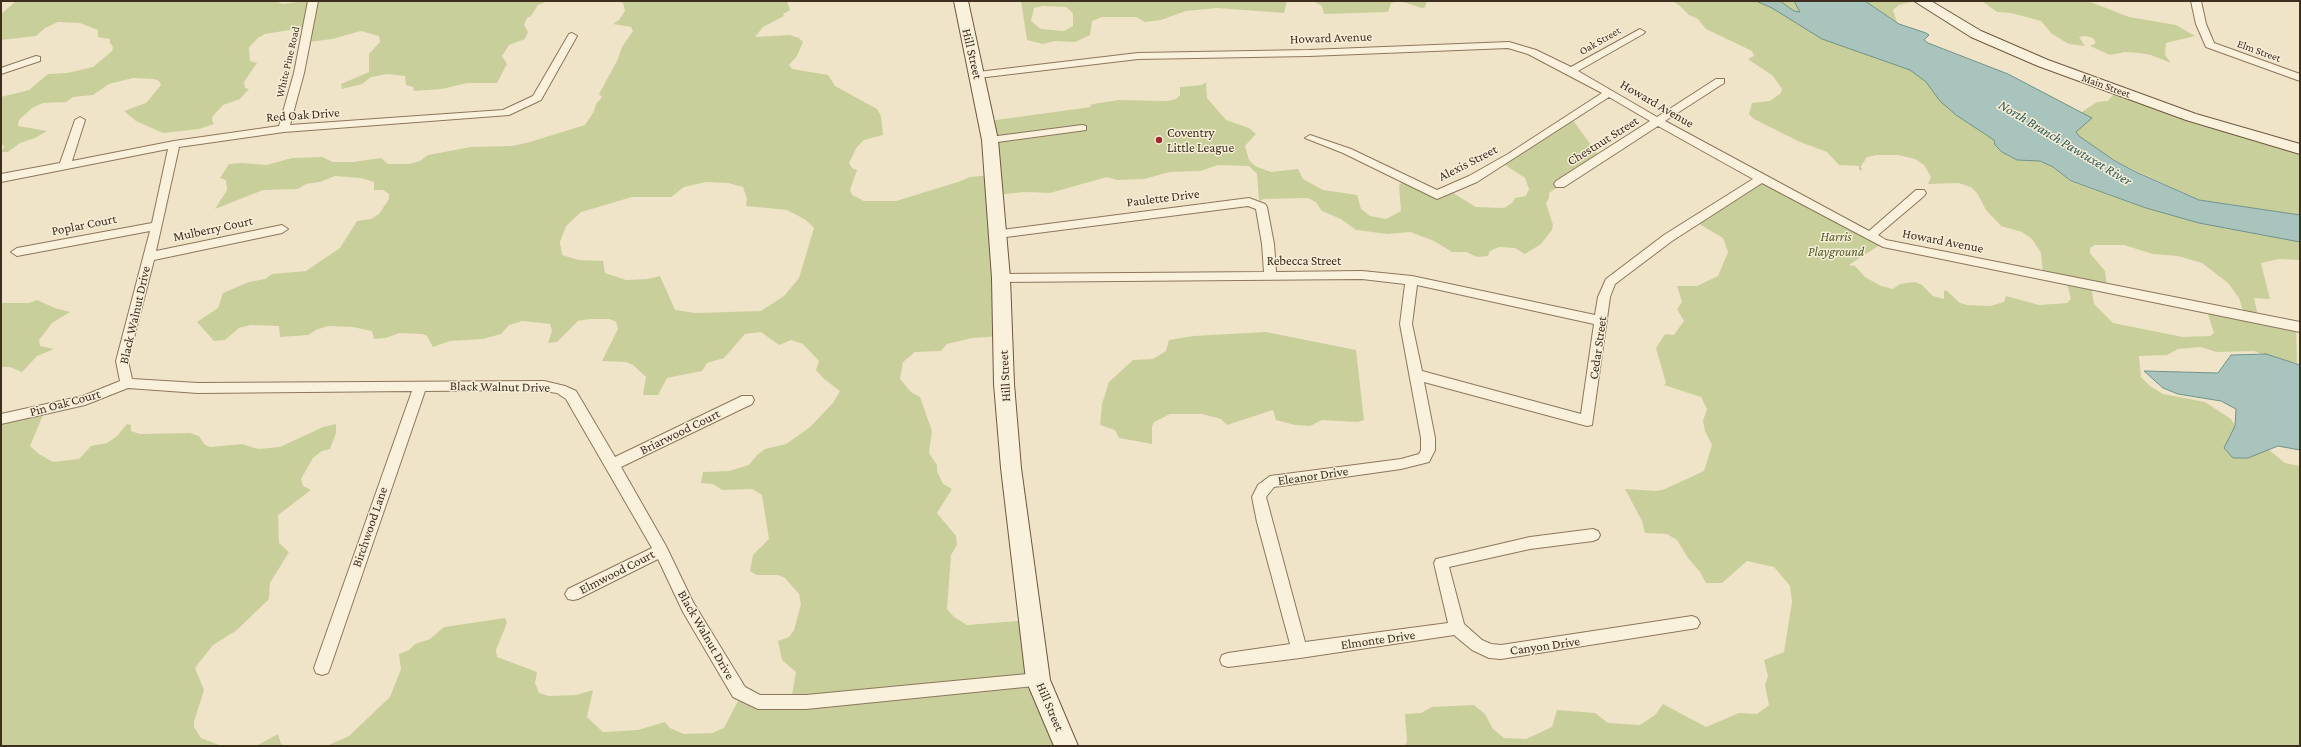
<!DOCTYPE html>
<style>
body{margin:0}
#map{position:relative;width:2301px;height:747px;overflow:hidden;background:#f0e4c8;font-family:"Crimson Pro",serif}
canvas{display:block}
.frame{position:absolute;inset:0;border:2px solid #3d2e20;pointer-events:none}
</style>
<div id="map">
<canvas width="2301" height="747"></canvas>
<div class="frame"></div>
</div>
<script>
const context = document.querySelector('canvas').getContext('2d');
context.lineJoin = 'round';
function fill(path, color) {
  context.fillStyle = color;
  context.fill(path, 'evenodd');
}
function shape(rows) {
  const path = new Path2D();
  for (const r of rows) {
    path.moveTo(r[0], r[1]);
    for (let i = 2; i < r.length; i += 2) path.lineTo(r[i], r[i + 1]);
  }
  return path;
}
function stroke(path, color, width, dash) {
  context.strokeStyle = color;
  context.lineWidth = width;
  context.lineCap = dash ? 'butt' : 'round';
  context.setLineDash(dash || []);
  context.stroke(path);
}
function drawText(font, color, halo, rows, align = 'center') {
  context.font = font + ' "Crimson Pro",serif';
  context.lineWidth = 3;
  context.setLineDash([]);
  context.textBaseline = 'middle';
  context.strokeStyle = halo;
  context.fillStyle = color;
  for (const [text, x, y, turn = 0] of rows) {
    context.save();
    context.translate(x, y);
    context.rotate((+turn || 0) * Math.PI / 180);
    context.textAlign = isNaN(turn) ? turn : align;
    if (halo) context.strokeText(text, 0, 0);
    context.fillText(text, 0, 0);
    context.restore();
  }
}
const green = shape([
 [16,1,276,1,282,4,306,1,548,1,538,5,531,16,527,18,524,25,528,32,525,39,509,45,502,56,507,64,497,83,467,83,442,89,414,91,413,87,406,85,405,76,387,74,371,77,362,84,342,89,341,84,369,72,369,54,380,42,379,36,361,31,332,39,309,42,308,27,265,34,258,38,249,47,250,61,257,63,244,82,245,88,249,89,240,99,223,105,213,116,212,120,214,124,199,129,163,133,136,121,124,111,146,103,161,85,159,81,154,79,133,78,109,84,93,95,73,97,66,102,43,103,32,108,19,120,18,126,47,131,35,138,20,143,8,152,2,152,4,146,1,144,1,97,29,90,48,74,67,73,93,67,112,51,113,47,110,43,110,39,98,37,98,30,80,23,58,22,45,28,36,36,1,40,1,14],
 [617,1,787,1,790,10,783,14,784,16,763,27,755,37,790,35,799,38,803,42,797,56,789,65,792,69,828,75,835,86,877,109,881,116,883,135,864,140,857,147,849,163,852,168,857,170,850,190,852,195,864,201,896,201,958,182,970,177,993,175,989,121,1091,107,1090,105,1093,104,1119,100,1168,101,1176,99,1180,95,1180,87,1202,85,1206,82,1207,98,1226,120,1249,128,1256,134,1245,146,1249,160,1255,166,1271,172,1298,169,1303,179,1323,190,1357,195,1361,209,1370,216,1386,219,1401,211,1399,185,1405,180,1437,200,1453,193,1476,207,1504,208,1512,203,1515,198,1526,196,1529,189,1525,178,1502,163,1572,119,1597,153,1602,157,1549,193,1549,198,1546,203,1553,225,1552,230,1541,244,1525,254,1515,248,1499,247,1490,251,1488,256,1477,257,1466,252,1452,252,1434,241,1410,232,1388,234,1356,230,1341,219,1322,211,1316,202,1308,198,1264,199,1259,201,1257,174,1249,166,1218,165,1200,171,1170,172,1144,179,1117,180,1107,177,1050,193,1025,192,996,195,1002,336,972,338,947,344,941,351,915,352,903,362,900,379,911,392,920,397,932,431,929,453,937,465,937,471,943,484,952,489,937,513,956,536,957,545,951,555,947,609,954,617,967,625,1030,620,1068,746,317,746,329,745,349,736,390,697,401,669,399,654,409,650,415,644,430,639,444,627,505,618,507,623,496,650,497,657,537,672,535,683,539,693,549,696,576,695,593,690,587,717,603,732,638,730,665,722,670,728,684,734,712,733,724,728,742,693,791,700,796,672,782,660,778,641,789,637,794,630,801,604,799,594,785,578,778,575,757,575,750,571,753,555,769,539,762,495,752,489,722,490,713,484,701,483,703,472,729,471,749,465,757,455,765,449,786,444,809,428,833,403,840,391,824,379,816,370,819,361,803,344,791,340,779,345,761,332,745,334,724,358,707,363,702,371,667,378,658,395,643,395,646,377,633,365,626,362,602,361,618,329,616,322,610,319,589,319,578,321,557,342,548,343,552,331,550,324,522,321,509,325,501,334,483,339,450,341,433,347,427,336,423,334,399,333,386,338,374,339,372,331,353,327,328,326,316,330,308,335,280,337,279,326,251,325,239,328,225,340,214,341,197,322,218,308,223,293,249,282,265,279,272,274,306,271,340,248,357,221,371,219,379,214,389,199,389,194,383,190,374,190,374,182,361,178,335,176,320,182,306,184,298,189,263,190,215,209,227,190,226,180,220,178,229,164,242,163,266,165,292,158,322,157,333,162,353,162,381,158,388,164,409,164,420,161,428,155,471,147,512,146,530,142,585,125,593,113,597,102,600,100,602,97,599,94,617,61,622,47,633,31,631,27,613,24,619,20,625,11,623,3],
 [706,182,728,183,743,187,747,199,746,206,787,210,806,220,814,228,799,278,784,296,761,311,695,313,675,310,660,276,648,279,626,280,605,273,603,261,579,260,562,255,560,242,566,226,581,212,632,197,671,197,684,187],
 [1021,1,1287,1,1284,13,1217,8,1186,11,1161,20,1145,22,1136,17,1102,17,1092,21,1090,35,1075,42,1055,41,1043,44,1027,40],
 [1043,6,1066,7,1073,13,1073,26,1064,31,1041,29,1031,21,1034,8],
 [1313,1,1427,1,1425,7,1422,8,1400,1,1391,3,1388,12,1324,14,1322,6],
 [1672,1,1794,1,1799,10,1913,71,1993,134,1995,146,2002,152,2017,160,2040,161,2053,167,2071,182,2146,208,2300,242,2300,260,2279,259,2261,263,2270,299,2254,298,2258,316,2296,326,2297,363,2272,358,2254,351,2216,352,2201,347,2178,349,2167,355,2139,356,2141,377,2150,386,2163,394,2205,402,2231,419,2244,441,2268,449,2285,463,2300,466,2300,746,1404,746,1407,742,1405,714,1421,713,1432,707,1474,705,1485,714,1493,729,1504,738,1526,739,1552,727,1557,710,1595,713,1608,723,1640,725,1655,715,1663,704,1706,727,1739,713,1757,714,1769,705,1765,685,1768,676,1764,660,1784,652,1792,602,1790,586,1774,567,1747,561,1722,583,1706,583,1700,572,1688,558,1677,540,1667,534,1645,533,1642,521,1625,489,1657,491,1665,489,1704,471,1712,445,1705,431,1703,421,1707,409,1701,397,1664,385,1666,383,1656,348,1665,334,1674,335,1684,321,1677,309,1682,302,1677,286,1697,286,1718,276,1728,252,1723,238,1696,222,1761,179,1883,243,1849,265,1855,266,1865,277,1881,286,1893,289,1900,284,1915,282,1922,285,1933,296,1944,299,1944,291,1946,290,1960,303,1967,305,1990,306,2004,302,2006,296,2039,305,2067,303,2071,299,2066,280,2043,273,2041,253,2032,239,2022,232,2001,226,1986,210,1977,193,1971,187,1958,183,1928,184,1931,177,1924,165,1915,159,1898,155,1877,155,1867,157,1861,166,1862,170,1859,170,1859,166,1839,165,1827,152,1800,142,1754,119,1749,114,1752,103,1770,101,1781,93,1782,89,1773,76,1748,59,1754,56,1752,51,1706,29,1698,19,1689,15,1680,6],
 [2095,245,2124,245,2153,254,2178,256,2202,263,2228,283,2239,298,2244,314,2206,308,2214,333,2210,336,2183,337,2113,323,2094,304,2091,285,2107,287,2105,271,2090,253,2090,248],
 [1865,1,1915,1,1899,5,1893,10,1897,22],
 [1985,1,2088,1,2129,17,2176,25,2195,36,2166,43,2165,55,2171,63,2151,55,2139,53,2125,52,2110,55,2090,46,2096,43,2093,38,2085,36,2079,37,2085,46,2069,44,2052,34,2041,21,2011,13,1997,12,1983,2],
 [2117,90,2300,149,2300,215,2199,200,2115,161,2079,136,2074,130,2080,113,2097,102,2108,101],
 [37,300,55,308,70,312,52,323,39,340,40,346,54,349,37,356,22,372,10,367,1,367,1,303,29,303],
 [1266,332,1356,350,1364,420,1357,422,1322,420,1310,426,1295,425,1276,420,1273,410,1227,425,1221,419,1202,414,1170,414,1154,422,1152,427,1152,444,1119,438,1115,430,1100,425,1102,404,1109,382,1133,360,1153,359,1166,351,1169,340,1194,336],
 [42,413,43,415,30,446,39,454,53,462,79,459,91,446,107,443,117,436,127,424,131,425,131,431,140,434,190,433,199,436,205,445,211,447,242,444,258,449,280,447,323,427,336,424,336,433,330,449,322,451,313,458,301,479,303,486,311,490,278,515,279,543,289,552,270,583,269,599,237,630,213,645,195,668,204,690,194,722,194,727,201,738,222,746,1,746,1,422],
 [278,734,281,744,286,746,256,746]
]);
const water = shape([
 [1756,1,1780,1,1794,11,1800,12,1794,1,1865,1,1899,24,1926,33,1929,35,1924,40,1928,43,2008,74,2092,118,2076,132,2079,136,2115,161,2136,172,2199,200,2300,215,2300,242,2199,223,2146,208,2071,181,2053,167,2040,161,2017,160,2002,152,1995,145,1994,140,1956,115,1940,101,1926,82,1910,70,1822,39,1772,8,1756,1],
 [2266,354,2300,365,2300,450,2278,446,2248,458,2233,458,2224,448,2235,426,2236,409,2221,401,2178,394,2163,388,2144,371,2218,373,2231,355,2266,354]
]);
const street = shape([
 [308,1,318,1,304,73,290,125,503,110,533,96,569,34,572,33,577,36,541,100,509,115,284,132,179,147,156,251,282,225,288,229,282,233,154,260,128,361,132,379,198,383,544,381,565,386,576,391,615,457,742,396,752,396,754,400,752,404,621,467,666,546,693,602,745,687,760,695,806,695,1038,673,1044,675,1046,680,1044,685,806,709,758,709,733,697,683,612,658,559,578,599,573,600,568,599,565,594,568,589,652,548,566,399,557,393,544,391,519,390,425,391,330,668,328,673,322,675,316,673,314,668,412,391,198,393,128,388,85,405,1,424,1,414,83,396,120,381,116,361,150,231,17,256,11,252,17,248,152,223,168,149,1,182,1,174,60,163,75,120,80,117,85,120,72,161,174,141,279,126,294,73,308,1],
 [2191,1,2201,1,2206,24,2214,43,2300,74,2300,81,2206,47,2196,24,2191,1],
 [1640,29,1645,32,1643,34,1578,71,1657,117,1716,79,1724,79,1724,83,1665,121,1869,231,1916,190,1924,190,1926,193,1924,196,1878,235,1886,240,2300,322,2300,332,1883,247,1762,183,1672,241,1615,284,1610,297,1592,425,1587,426,1424,382,1435,438,1435,450,1429,462,1401,469,1274,487,1266,497,1305,642,1448,623,1434,563,1436,559,1530,537,1593,529,1598,531,1600,535,1598,539,1593,541,1530,549,1449,567,1464,624,1482,640,1491,644,1501,645,1692,616,1697,618,1700,623,1697,628,1501,659,1489,658,1472,650,1454,635,1300,658,1228,667,1222,665,1220,660,1222,655,1228,653,1290,644,1257,522,1252,497,1258,485,1270,476,1401,459,1419,454,1421,450,1421,438,1400,324,1405,284,1362,279,1001,282,995,278,1001,274,1264,272,1262,244,1256,209,1248,206,998,238,994,237,992,234,994,231,1249,198,1265,204,1267,207,1274,244,1276,272,1362,271,1412,276,1595,315,1598,297,1606,279,1664,235,1753,179,1658,126,1564,187,1556,187,1554,184,1556,181,1650,121,1609,97,1477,182,1437,199,1343,153,1305,138,1310,135,1351,149,1437,190,1469,176,1508,154,1602,93,1528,54,1508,48,1309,56,1138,59,978,78,973,75,978,72,1138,53,1309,50,1509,42,1536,50,1571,67,1640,29],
 [1417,285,1594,324,1581,414,1422,371,1412,324,1417,285],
 [36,56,40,57,40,61,1,74,1,68,36,56],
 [1082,125,1086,126,1086,130,990,143,985,140,990,137,1082,125]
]);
const secondary = shape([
 [954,1,968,1,998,140,1010,278,1014,384,1021,468,1050,680,1078,746,1054,746,1026,680,1001,468,994,384,992,278,982,140,954,1],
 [1914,1,1931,1,1981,31,2048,60,2196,114,2300,144,2300,154,2186,120,2038,66,1971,37,1914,1]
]);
const markers = [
 [1159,140,4,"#9e2a2b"]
];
const farStreetnames = [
 ["Oak Street",1600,41,-30],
 ["Elm Street",2259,51,20],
 ["White Pine Road",288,62,-77],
 ["Main Street",2106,86,20]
];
const streetNames = [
 ["Howard Avenue",1331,38,-2],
 ["Hill Street",972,54,77],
 ["Howard Avenue",1657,104,30],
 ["Red Oak Drive",303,115,-4],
 ["Chestnut Street",1603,141,-32],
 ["Alexis Street",1468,163,-27],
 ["Paulette Drive",1163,198,-7],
 ["Poplar Court",84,225,-11],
 ["Mulberry Court",213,229,-12],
 ["Howard Avenue",1943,241,11],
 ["Rebecca Street",1304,261],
 ["Black Walnut Drive",135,315,-77],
 ["Cedar Street",1598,348,-82],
 ["Hill Street",1005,376,-93],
 ["Black Walnut Drive",500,387,1],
 ["Pin Oak Court",65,403,-15],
 ["Briarwood Court",680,432,-26],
 ["Eleanor Drive",1313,476,-8],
 ["Birchwood Lane",370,527,-71],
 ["Elmwood Court",617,572,-27],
 ["Black Walnut Drive",706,635,60],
 ["Elmonte Drive",1378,640,-8],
 ["Canyon Drive",1545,646,-8],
 ["Hill Street",1050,707,67]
];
const poiNames = [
 ["Coventry",1167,133],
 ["Little League",1167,148]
];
const parkNames = [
 ["Harris",1836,237],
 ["Playground",1836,252]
];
const waterNames = [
 ["North Branch Pawtuxet River",2065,143,31]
];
fill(green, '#c9cf9b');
fill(water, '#a9c4bc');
stroke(water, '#6f938a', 1);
stroke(street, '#8d765c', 2);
stroke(secondary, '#6f573f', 2);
fill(street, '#faf1dc');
fill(secondary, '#faf1dc');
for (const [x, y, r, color] of markers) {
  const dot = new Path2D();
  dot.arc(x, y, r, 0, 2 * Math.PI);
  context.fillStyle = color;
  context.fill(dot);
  stroke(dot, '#f7eed8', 1.5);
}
drawText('11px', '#3d2e20', '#f7eed8', farStreetnames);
drawText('13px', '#3d2e20', '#f7eed8', streetNames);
drawText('13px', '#3d2e20', '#f7eed8', poiNames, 'left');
drawText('italic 13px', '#4d5a26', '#f7eed8', parkNames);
drawText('italic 14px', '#2f5d5a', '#f7eed8', waterNames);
</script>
